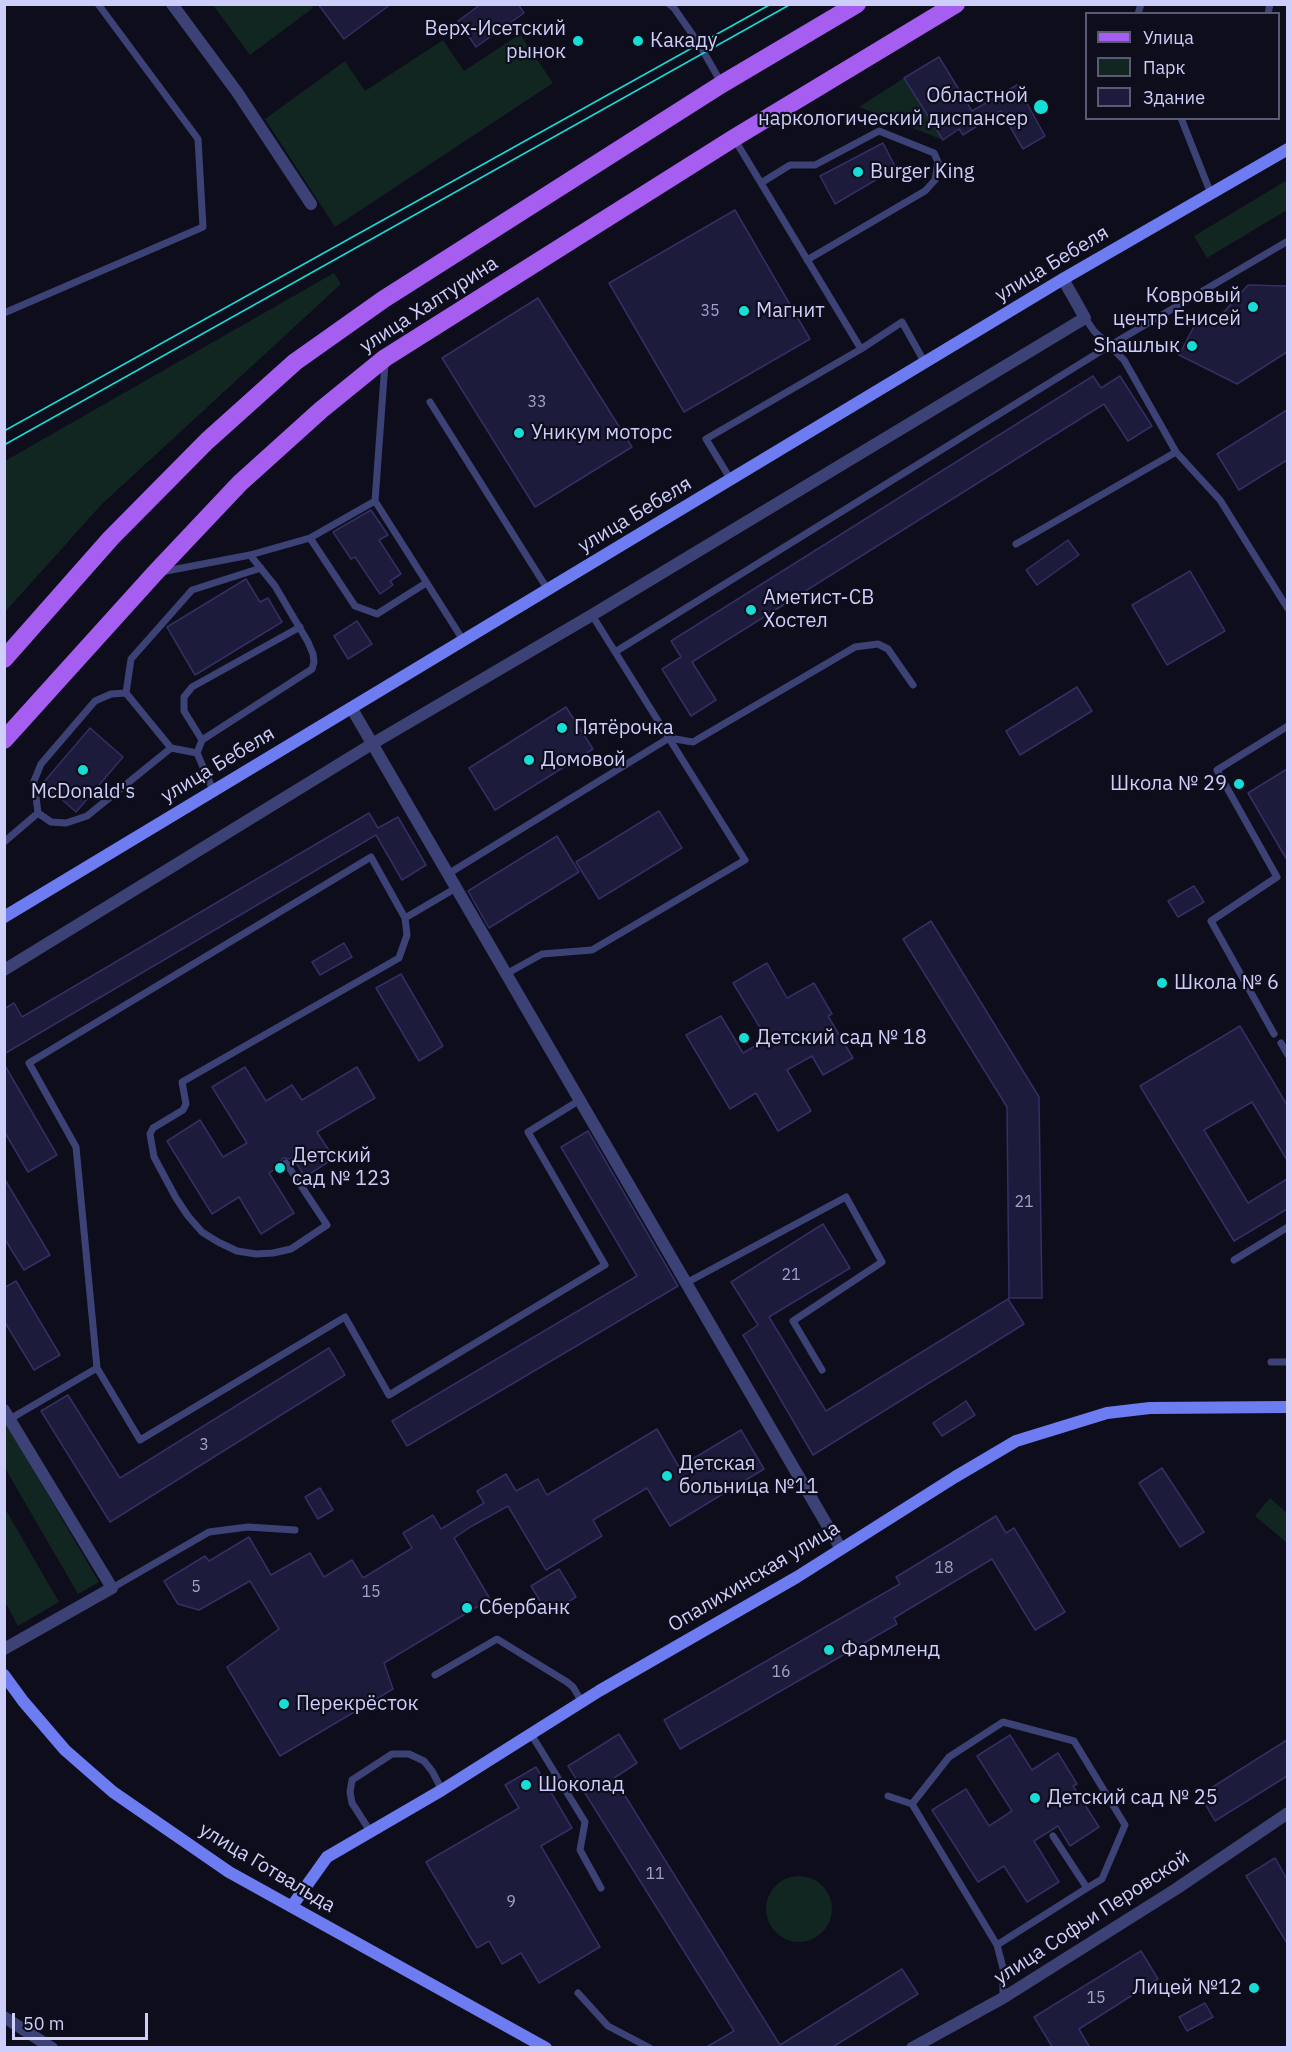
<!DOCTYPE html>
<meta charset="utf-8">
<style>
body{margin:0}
#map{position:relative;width:1292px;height:2052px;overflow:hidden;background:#0e0d1c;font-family:"IBM Plex Sans",sans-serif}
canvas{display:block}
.frame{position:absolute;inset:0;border:6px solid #cdcefa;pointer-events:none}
.legend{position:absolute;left:1085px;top:12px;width:195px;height:108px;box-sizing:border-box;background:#0e0d1c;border:2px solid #5a5a75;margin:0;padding:8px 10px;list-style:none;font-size:18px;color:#cdcefa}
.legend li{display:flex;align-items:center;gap:12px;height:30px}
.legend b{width:30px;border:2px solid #5a5a75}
.scale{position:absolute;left:12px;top:2013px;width:136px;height:27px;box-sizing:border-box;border:3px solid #cdcefa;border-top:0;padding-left:8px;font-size:18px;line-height:21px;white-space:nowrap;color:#cdcefa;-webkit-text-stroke:4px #0e0d1c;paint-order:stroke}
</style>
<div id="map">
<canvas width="1292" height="2052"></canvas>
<div class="frame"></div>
<ul class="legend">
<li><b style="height:8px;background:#a55eef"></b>Улица</li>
<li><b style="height:16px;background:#112521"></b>Парк</li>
<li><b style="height:16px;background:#1d1b3b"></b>Здание</li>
</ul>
<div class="scale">50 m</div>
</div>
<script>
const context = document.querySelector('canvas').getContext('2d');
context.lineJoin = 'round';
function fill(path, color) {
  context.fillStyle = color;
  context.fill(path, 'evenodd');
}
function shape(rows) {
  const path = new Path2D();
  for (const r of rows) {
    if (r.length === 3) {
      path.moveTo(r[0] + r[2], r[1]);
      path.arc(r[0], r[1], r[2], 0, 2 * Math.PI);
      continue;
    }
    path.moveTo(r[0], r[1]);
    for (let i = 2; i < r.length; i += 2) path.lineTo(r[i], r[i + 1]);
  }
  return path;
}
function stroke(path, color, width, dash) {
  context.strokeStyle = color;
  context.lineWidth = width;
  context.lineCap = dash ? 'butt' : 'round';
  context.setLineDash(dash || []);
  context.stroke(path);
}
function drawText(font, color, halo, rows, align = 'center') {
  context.font = font + ' "IBM Plex Sans",sans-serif';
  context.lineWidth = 4.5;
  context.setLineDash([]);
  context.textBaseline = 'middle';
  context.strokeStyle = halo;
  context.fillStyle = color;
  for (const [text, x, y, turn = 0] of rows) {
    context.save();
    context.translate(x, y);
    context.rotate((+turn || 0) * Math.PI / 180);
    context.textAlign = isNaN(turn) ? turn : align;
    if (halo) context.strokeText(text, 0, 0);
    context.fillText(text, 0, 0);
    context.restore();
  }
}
const green = shape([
 [311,4,313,8,250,55,213,5],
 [520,34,553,83,335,227,265,119,345,61,365,91,443,40,464,71],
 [904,78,943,140,859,107],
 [1287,180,1287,210,1207,258,1194,236],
 [334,273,341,284,101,505,5,612,5,461],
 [4,1420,99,1582,78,1594,5,1468],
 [1270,1498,1287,1513,1287,1543,1255,1516],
 [4,1507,59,1602,18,1626,5,1602],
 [799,1909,33]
]);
const building = shape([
 [318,4,391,4,344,39,318,4],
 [481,4,518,4,524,13,476,47,458,21,481,4],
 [939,57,972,111,1017,85,1045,136,1023,149,1001,111,963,135,959,129,943,140,904,78,939,57],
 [883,143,896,168,835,204,820,176,883,143],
 [735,210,810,339,684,412,609,283,735,210],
 [1248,285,1287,286,1287,352,1237,384,1179,355,1200,315,1214,323,1248,285],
 [538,298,632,447,535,507,442,358,538,298],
 [1093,376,1101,388,1120,376,1152,426,1128,441,1104,404,692,662,716,700,691,716,662,669,681,657,671,641,1093,376],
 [1287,410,1287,460,1239,490,1217,454,1287,410],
 [371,510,388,535,379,540,401,574,390,581,393,585,380,594,355,557,351,559,333,532,371,510],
 [1068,540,1079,555,1037,585,1026,570,1068,540],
 [1190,571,1225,631,1167,665,1132,605,1190,571],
 [246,579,260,602,268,598,282,622,195,675,167,627,246,579],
 [357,621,372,644,348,659,334,636,357,621],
 [1077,687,1092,711,1020,755,1006,731,1077,687],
 [566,707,593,749,495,810,469,768,566,707],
 [90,728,123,757,76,812,43,783,90,728],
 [1287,769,1287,860,1248,793,1287,769],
 [659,811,682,848,599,899,576,862,659,811],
 [369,813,378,828,398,817,426,865,402,880,376,835,4,1054,4,1009,14,1003,22,1017,369,813],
 [557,836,579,872,489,928,468,891,557,836],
 [1194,886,1204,902,1178,917,1168,901,1194,886],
 [931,921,1039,1097,1042,1298,1009,1298,1007,1107,903,939,931,921],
 [344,943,352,957,320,975,312,962,344,943],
 [767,963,787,998,814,983,832,1014,828,1016,853,1058,823,1075,812,1056,787,1070,811,1111,778,1131,756,1093,730,1109,686,1035,721,1016,743,1053,767,1039,733,983,767,963],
 [401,974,443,1046,419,1061,376,988,401,974],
 [1240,1026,1287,1105,1287,1160,1252,1102,1204,1130,1248,1203,1287,1179,1287,1209,1234,1241,1140,1086,1240,1026],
 [4,1064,57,1155,28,1172,4,1131,4,1064],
 [245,1067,266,1101,292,1085,302,1100,357,1067,375,1098,317,1132,334,1158,305,1177,293,1158,290,1159,283,1158,281,1161,281,1165,269,1173,294,1213,261,1234,239,1197,212,1214,167,1141,200,1120,223,1157,247,1143,212,1087,245,1067],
 [588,1131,678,1286,407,1446,392,1421,637,1276,561,1147,588,1131],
 [4,1178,50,1255,24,1270,4,1238,4,1178],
 [823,1224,850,1268,769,1317,826,1411,1008,1299,1024,1324,813,1455,743,1335,758,1325,731,1282,823,1224],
 [16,1281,60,1355,34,1370,4,1321,4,1288,16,1281],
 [329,1348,345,1375,110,1522,41,1411,68,1395,120,1478,329,1348],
 [966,1401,975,1415,942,1436,933,1423,966,1401],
 [657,1429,679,1467,741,1430,764,1469,670,1526,647,1488,593,1520,602,1536,546,1570,508,1506,472,1526,454,1538,490,1599,384,1663,393,1689,280,1756,227,1667,279,1629,250,1581,199,1610,178,1604,164,1581,205,1556,209,1561,249,1537,271,1575,310,1553,324,1577,352,1560,363,1578,412,1548,403,1533,433,1515,441,1529,484,1503,477,1491,506,1474,516,1491,538,1479,547,1495,657,1429],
 [1162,1468,1204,1532,1180,1547,1139,1483,1162,1468],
 [320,1488,333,1510,318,1519,305,1497,320,1488],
 [996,1516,1006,1533,1014,1528,1065,1612,1035,1630,992,1559,894,1618,897,1624,680,1749,664,1720,900,1584,896,1577,996,1516],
 [559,1569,576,1597,548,1614,531,1586,559,1569],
 [619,1734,637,1763,614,1778,780,2045,902,1969,918,1994,831,2048,705,2048,734,2031,568,1766,619,1734],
 [1010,1735,1032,1770,1058,1753,1077,1784,1073,1786,1099,1827,1070,1846,1058,1826,1034,1841,1059,1882,1027,1902,1004,1866,978,1882,932,1810,966,1789,989,1826,1012,1811,977,1756,1010,1735],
 [1287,1740,1287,1776,1215,1821,1200,1795,1287,1740],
 [536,1767,572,1828,541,1846,600,1947,539,1983,521,1953,502,1964,489,1941,477,1948,426,1862,519,1808,505,1785,536,1767],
 [1275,1858,1287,1879,1287,1943,1246,1876,1275,1858],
 [1141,1951,1158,1979,1079,2029,1090,2048,1053,2048,1034,2017,1141,1951],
 [1205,2003,1213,2017,1187,2031,1179,2017,1205,2003]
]);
const lane = shape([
 [669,4,674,8,699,44,722,84],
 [1138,14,1141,4],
 [1268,14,1270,4],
 [1181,118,1211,194],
 [735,140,861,349],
 [761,183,790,165,815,165,879,131,934,153,938,162,935,180,925,191,807,260],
 [4,313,203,227,198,139,98,4],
 [430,402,548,590],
 [1176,452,1220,500,1288,609],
 [731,480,706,439,861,349,902,322,925,363],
 [375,501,463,640],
 [310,538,355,606,377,614,426,583],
 [1016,544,1176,452,1124,360,1094,331,1085,318],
 [161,572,250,555,310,538,375,501,385,363],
 [615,652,1109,346,1288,241],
 [202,740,184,711,184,697,192,687,300,627],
 [197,753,171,748,126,693,131,659,192,590,261,568],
 [213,790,197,753,202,740,312,669,314,662,313,654,308,642,275,586,250,555],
 [38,813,34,781,41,764,95,701,111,694,126,693],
 [38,813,51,822,66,823,87,816,171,748],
 [4,842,38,813],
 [448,874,669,738,693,742,855,647,878,644,888,649,913,685],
 [506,974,542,954,592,950,745,860,592,615],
 [1274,1034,1211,921,1277,877,1217,770,1288,726],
 [1281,1043,1288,1055],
 [286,1163,327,1225,291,1249,273,1253,256,1254,237,1251,218,1242,202,1232,188,1216,176,1198,154,1157,150,1134,153,1128,183,1110,186,1104,182,1082,399,958,407,935,405,918],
 [1234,1260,1288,1227],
 [686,1283,846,1197,882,1262,793,1321,822,1370],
 [1271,1362,1288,1362],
 [97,1368,140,1440,345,1317,389,1395,605,1265,528,1132,580,1100],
 [10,1419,97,1368,76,1147,29,1063,371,857,405,918,456,888],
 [112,1588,209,1532,248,1527,295,1530],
 [435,1675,497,1639,567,1682,573,1687,582,1702],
 [531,1734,585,1822,580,1850,601,1888],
 [888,1796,912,1804,949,1757,1003,1722,1074,1741,1125,1825,1102,1879,1087,1888,1053,1836],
 [912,1804,997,1945],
 [370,1831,352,1803,350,1792,352,1780,392,1754,409,1754,424,1761,432,1771,442,1790],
 [578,1993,608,2026,650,2048],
 [1003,1998,1003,1968,997,1945,1087,1888]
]);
const street = shape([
 [172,4,237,92,311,204],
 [352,709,841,1549],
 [4,970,372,744,592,615,1085,318,1063,279],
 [4,1410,112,1588,4,1649],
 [4,2017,52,2048],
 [912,2048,1003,1998,1176,1889,1288,1813]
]);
const secondary = shape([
 [4,917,1063,279,1288,149],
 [4,1675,23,1701,65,1750,113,1792,229,1872,546,2048],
 [292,1906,327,1857,442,1790,599,1691,797,1577,955,1477,1016,1441,1107,1413,1150,1408,1288,1407]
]);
const primary = shape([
 [4,659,111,538,207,441,295,362,384,299,722,84,857,4],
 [4,740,155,573,240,483,321,410,385,358,734,138,956,4]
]);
const tram = shape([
 [4,431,771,4],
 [4,445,791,4]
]);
const markers = [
 [578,41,6,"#16ddd6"],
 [638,41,6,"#16ddd6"],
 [1041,107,8,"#16ddd6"],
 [858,172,6,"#16ddd6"],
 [1253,307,6,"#16ddd6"],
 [744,311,6,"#16ddd6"],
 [1192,346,6,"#16ddd6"],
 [519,433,6,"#16ddd6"],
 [751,610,6,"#16ddd6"],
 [562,728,6,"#16ddd6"],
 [529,760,6,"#16ddd6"],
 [83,770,6,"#16ddd6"],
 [1239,784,6,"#16ddd6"],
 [1162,983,6,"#16ddd6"],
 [744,1038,6,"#16ddd6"],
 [280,1168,6,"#16ddd6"],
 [667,1476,6,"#16ddd6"],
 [467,1608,6,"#16ddd6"],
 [829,1650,6,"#16ddd6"],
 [284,1704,6,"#16ddd6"],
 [526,1785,6,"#16ddd6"],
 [1035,1798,6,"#16ddd6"],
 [1254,1988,6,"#16ddd6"]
];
const numberNames = [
 ["35",710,311],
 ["33",537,402],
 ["21",1024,1202],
 ["21",791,1275],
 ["3",204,1445],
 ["18",944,1568],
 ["5",196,1587],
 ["15",371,1592],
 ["16",781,1672],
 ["11",655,1874],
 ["9",511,1902],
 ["15",1096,1998]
];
const poiNames = [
 ["Верх-Исетский",566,29,"right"],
 ["рынок",566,52,"right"],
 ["Какаду",650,41],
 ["Областной",1028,96,"right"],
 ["наркологический диспансер",1028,119,"right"],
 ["Burger King",870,172],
 ["Ковровый",1241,296,"right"],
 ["центр Енисей",1241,319,"right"],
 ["Магнит",756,311],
 ["Shашлык",1180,346,"right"],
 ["Уникум моторс",531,433],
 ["Аметист-СВ",763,598],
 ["Хостел",763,621],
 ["Пятёрочка",574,728],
 ["Домовой",541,760],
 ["Школа № 29",1227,784,"right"],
 ["McDonald's",83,792,"center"],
 ["Школа № 6",1174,983],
 ["Детский сад № 18",756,1038],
 ["Детский",292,1156],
 ["сад № 123",292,1179],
 ["Детская",679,1464],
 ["больница №11",679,1487],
 ["Сбербанк",479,1608],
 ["Фармленд",841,1650],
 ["Перекрёсток",296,1704],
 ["Шоколад",538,1785],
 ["Детский сад № 25",1047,1798],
 ["Лицей №12",1242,1988,"right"]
];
const streetNames = [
 ["улица Бебеля",1052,264,-31],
 ["улица Халтурина",429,305,-33],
 ["улица Бебеля",635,515,-31],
 ["улица Бебеля",218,765,-31],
 ["Опалихинская улица",754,1577,-31],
 ["улица Готвальда",267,1868,31],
 ["улица Софьи Перовской",1092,1918,-33]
];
fill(green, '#112521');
fill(building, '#1d1b3b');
stroke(building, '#332f64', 1.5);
stroke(lane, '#3d4276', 7);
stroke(street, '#3d4276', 12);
stroke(secondary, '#6d7cf1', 12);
stroke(primary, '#a55eef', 18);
stroke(tram, '#16ddd6', 1.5);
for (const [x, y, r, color] of markers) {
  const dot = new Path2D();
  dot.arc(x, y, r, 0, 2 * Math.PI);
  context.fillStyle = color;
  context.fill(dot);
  stroke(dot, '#0e0d1c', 2);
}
drawText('16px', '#a1a1ca', null, numberNames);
drawText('20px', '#cdcefa', '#0e0d1c', poiNames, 'left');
drawText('20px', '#cdcefa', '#0e0d1c', streetNames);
</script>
